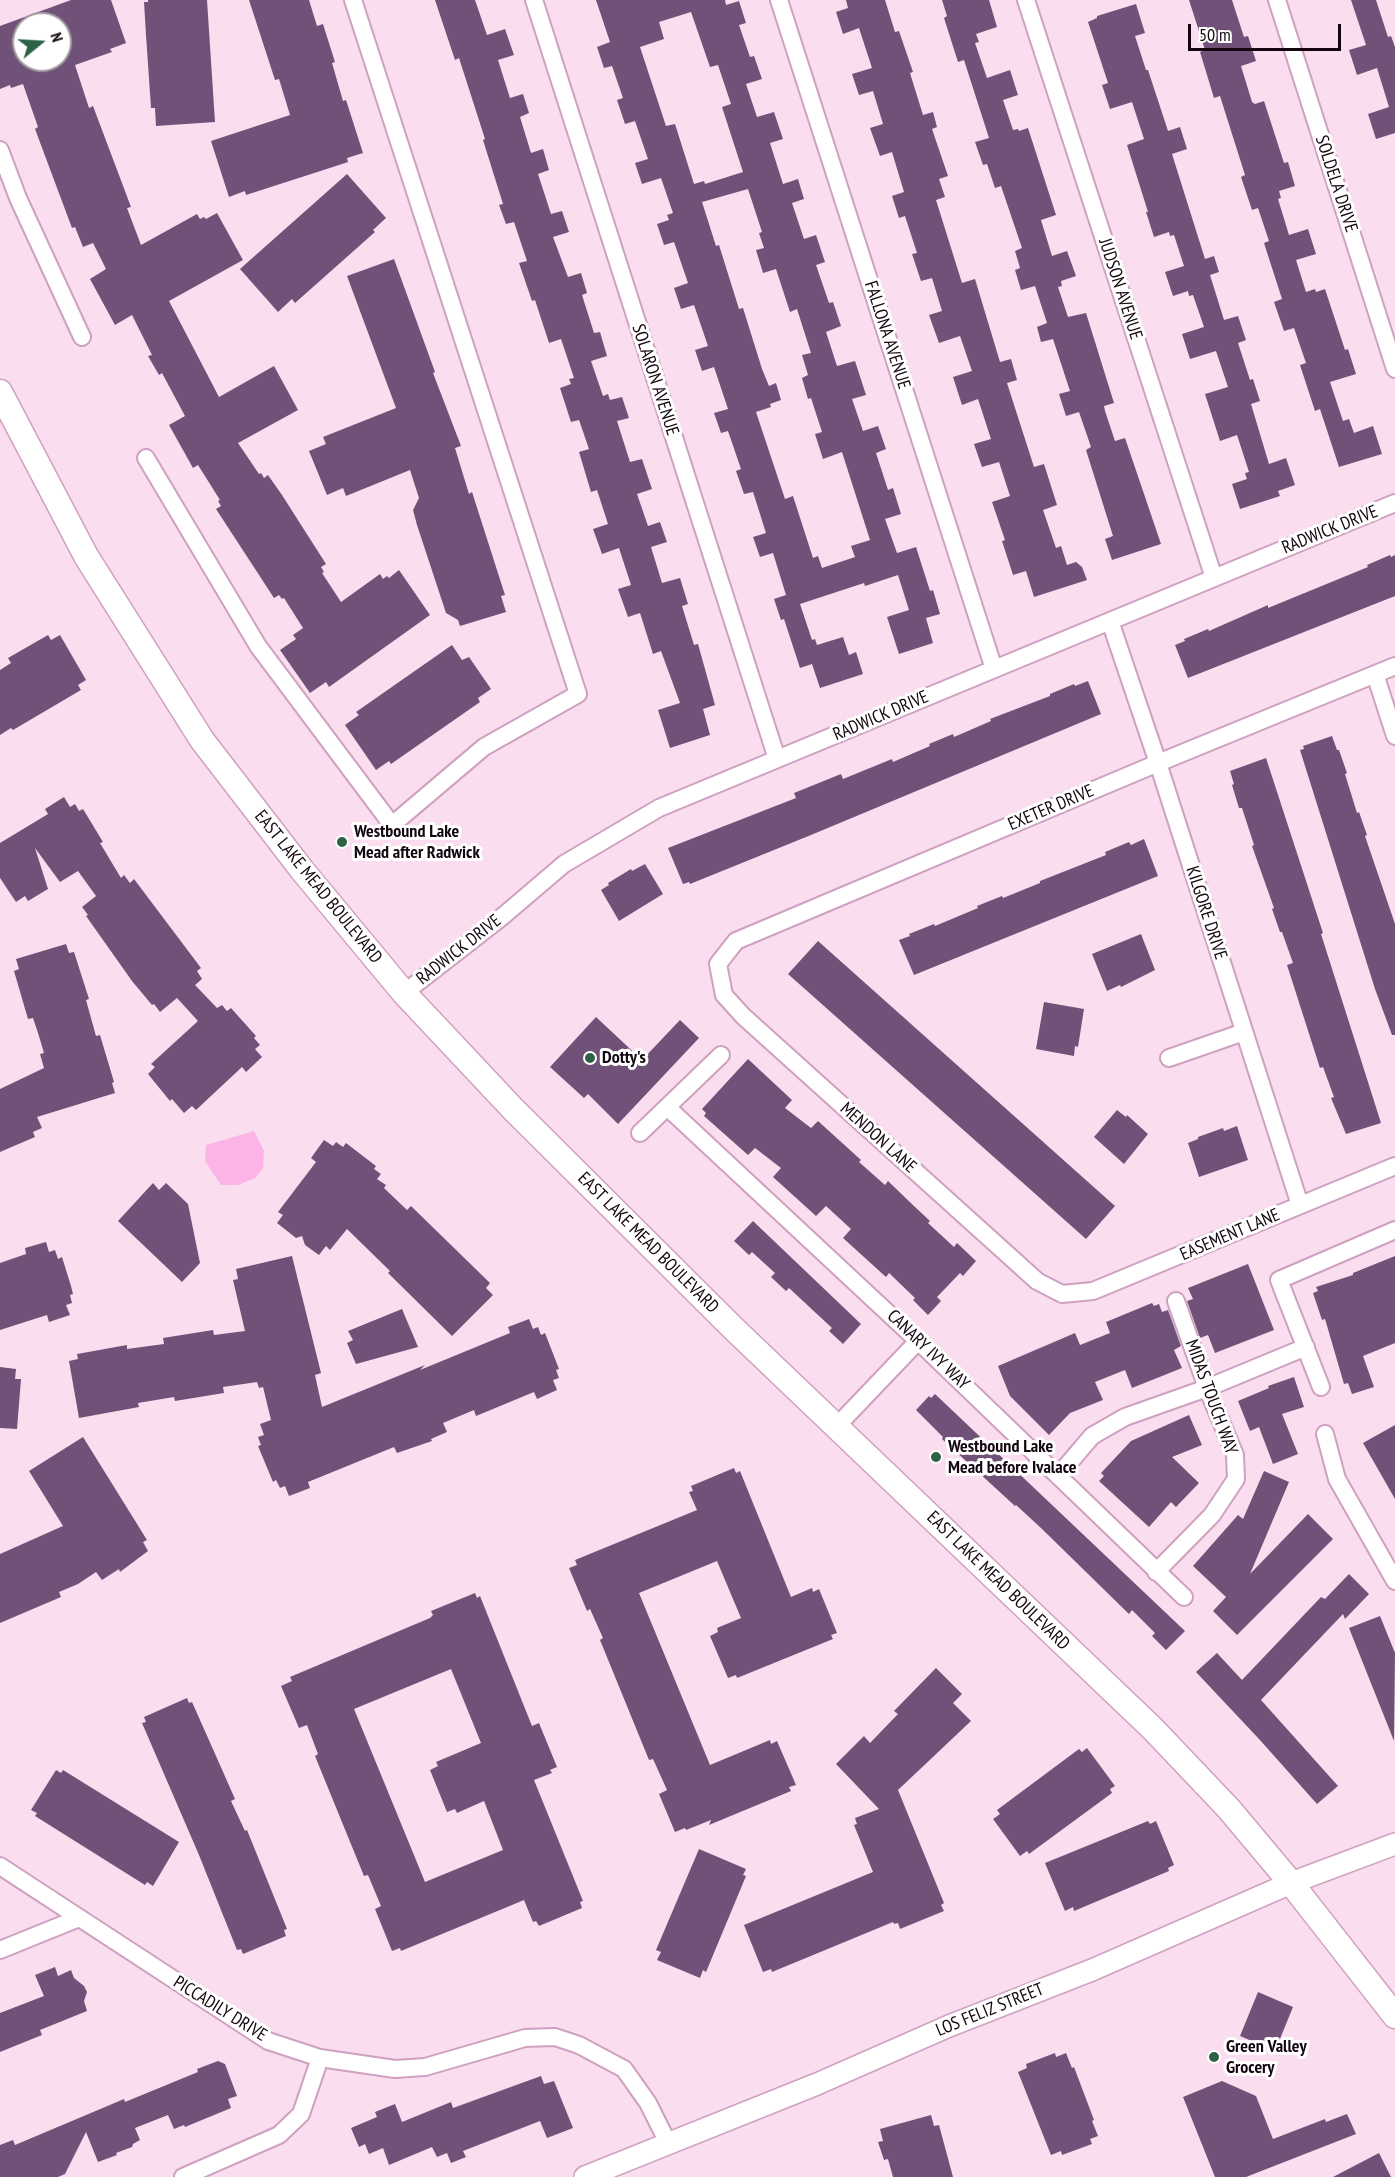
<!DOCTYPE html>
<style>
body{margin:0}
#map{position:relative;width:1395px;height:2177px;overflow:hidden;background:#fbddf0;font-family:"PT Sans Narrow",sans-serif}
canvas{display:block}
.north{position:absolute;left:12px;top:12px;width:60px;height:60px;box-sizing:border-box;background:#fff;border:2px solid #a19b9f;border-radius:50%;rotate:72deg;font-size:16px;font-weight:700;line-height:24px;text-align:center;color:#140610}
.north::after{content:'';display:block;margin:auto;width:21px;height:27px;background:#2e6247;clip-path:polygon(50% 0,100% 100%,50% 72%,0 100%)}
.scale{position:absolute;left:1188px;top:24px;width:153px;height:27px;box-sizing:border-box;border:3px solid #140610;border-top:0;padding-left:8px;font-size:18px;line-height:21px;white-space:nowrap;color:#140610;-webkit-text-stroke:4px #fff;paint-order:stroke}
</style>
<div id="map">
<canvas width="1395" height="2177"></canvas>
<div class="north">N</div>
<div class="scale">50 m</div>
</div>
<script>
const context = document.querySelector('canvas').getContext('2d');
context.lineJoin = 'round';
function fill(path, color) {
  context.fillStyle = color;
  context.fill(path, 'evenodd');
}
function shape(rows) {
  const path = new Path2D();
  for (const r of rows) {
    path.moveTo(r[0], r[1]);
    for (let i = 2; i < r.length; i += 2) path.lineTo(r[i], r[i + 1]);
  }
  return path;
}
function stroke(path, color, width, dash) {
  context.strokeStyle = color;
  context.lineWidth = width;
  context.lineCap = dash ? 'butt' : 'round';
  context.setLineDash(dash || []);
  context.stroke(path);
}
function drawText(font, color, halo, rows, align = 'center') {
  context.font = font + ' "PT Sans Narrow",sans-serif';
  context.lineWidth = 6;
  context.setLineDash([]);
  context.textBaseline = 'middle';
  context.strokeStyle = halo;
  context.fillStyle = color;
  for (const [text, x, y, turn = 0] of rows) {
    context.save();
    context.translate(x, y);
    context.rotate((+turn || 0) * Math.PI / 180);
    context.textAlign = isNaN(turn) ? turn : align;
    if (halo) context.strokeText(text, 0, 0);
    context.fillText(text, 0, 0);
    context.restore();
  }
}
const green = shape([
 [254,1131,264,1151,263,1168,255,1178,238,1185,221,1185,205,1161,206,1145]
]);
const building = shape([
 [71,0,111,0,126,43,110,49,112,52,75,65,89,108,93,106,131,207,127,208,141,245,197,214,200,219,204,217,206,219,217,213,243,260,169,301,219,397,274,366,298,410,238,443,259,474,261,473,264,478,268,475,282,495,326,564,321,567,324,572,322,573,341,602,380,574,383,579,387,576,389,578,399,570,430,615,329,687,326,682,310,693,280,650,296,639,293,635,303,628,284,598,282,599,279,595,274,598,216,509,221,506,218,501,220,500,198,465,193,468,169,425,185,416,162,373,159,375,148,356,152,355,132,315,115,325,90,279,106,269,93,243,83,247,75,227,72,228,35,129,38,127,23,84,11,88,10,85,0,89,0,26],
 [24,24,60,24,60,60,24,60],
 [148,0,207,0,215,122,156,126,155,108,151,108,146,35,144,2,148,2],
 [249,0,309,0,317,26,323,24,335,62,332,63,343,101,346,100,363,153,347,158,348,162,339,165,246,195,245,191,229,197,211,141,290,115,279,79,275,80],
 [435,0,475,0,487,35,505,29,514,55,498,60,510,98,523,94,529,113,520,117,531,153,543,149,549,170,538,174,551,214,562,211,569,232,553,237,568,277,581,273,587,293,582,295,594,333,600,332,607,356,591,361,603,396,608,394,610,400,622,397,629,418,617,421,630,462,642,459,652,489,637,494,648,526,660,522,667,542,651,547,662,583,680,578,688,604,682,606,694,645,698,644,715,705,703,709,710,735,670,748,658,710,680,703,661,651,653,654,640,613,628,617,618,589,631,585,619,548,602,554,593,529,608,524,597,490,591,492,579,452,589,449,579,420,571,422,560,388,571,384,569,379,574,378,561,339,549,343,535,300,532,301,519,263,527,261,514,222,506,224,499,205,503,204,483,140,485,139,459,58,455,60],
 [596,0,725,0,726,5,739,1,746,23,739,25,750,57,754,56,762,79,746,84,757,117,774,112,783,139,770,143,783,184,798,179,804,199,792,203,804,239,816,235,825,262,816,265,829,303,833,302,841,326,826,332,837,366,855,361,866,395,852,399,863,431,878,426,886,449,876,453,888,490,893,488,901,514,885,519,897,553,916,547,930,591,933,590,940,614,926,618,933,643,899,654,887,617,909,610,898,575,865,586,864,583,800,604,812,640,815,639,817,645,843,637,849,655,856,652,863,674,820,688,812,664,800,668,784,619,781,620,774,599,786,595,773,553,760,557,753,537,766,533,753,492,744,494,736,471,741,469,728,431,721,433,714,413,728,409,714,367,702,371,695,350,708,346,694,305,681,309,674,288,688,283,674,242,664,245,657,224,669,220,667,215,673,213,661,178,642,184,635,163,648,159,635,121,625,124,617,100,623,98,612,66,604,68,597,47,610,42],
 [691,12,710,67,718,65,731,104,722,107,743,172,705,184,704,181,694,184,675,124,666,126,640,47,664,39,659,22],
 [748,189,762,232,759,233,764,248,756,250,763,273,776,269,790,312,797,309,811,353,802,355,808,375,802,378,808,399,811,398,822,432,815,434,823,459,842,452,870,540,851,546,855,557,822,568,818,556,813,558,793,496,785,499,756,412,771,407,770,404,781,400,776,383,769,386,762,369,743,308,739,309,719,245,716,246,702,202],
 [846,0,885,0,895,32,899,31,913,72,910,73,923,115,933,112,937,127,932,129,948,176,939,179,945,197,936,200,962,283,975,279,1000,362,1011,359,1017,380,1007,383,1034,467,1044,464,1057,505,1043,510,1056,548,1061,546,1067,565,1076,562,1082,567,1087,580,1034,597,1026,571,1013,575,1002,541,1005,540,992,502,1010,496,999,462,982,467,974,444,991,439,978,399,962,405,953,377,972,371,960,336,939,343,929,315,942,311,932,278,921,281,912,254,917,253,905,216,899,218,892,196,904,192,892,152,880,156,870,128,883,124,873,91,859,95,852,74,872,68,859,28,843,34,836,12,848,8],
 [942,0,989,0,997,27,976,34,979,42,975,43,987,78,1010,70,1018,95,1003,100,1013,130,1018,129,1019,131,1028,128,1056,215,1041,220,1052,256,1067,251,1076,276,1061,281,1062,286,1058,287,1068,317,1086,313,1114,403,1104,406,1105,411,1115,441,1125,438,1161,544,1112,560,1105,539,1113,536,1086,450,1091,447,1079,412,1066,416,1059,394,1070,391,1053,339,1041,342,1037,327,1047,323,1035,286,1021,290,1015,270,1020,268,1015,251,1022,248,1001,186,995,188,987,164,983,165,975,142,989,138,964,60,958,62,944,18,947,16],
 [1189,0,1232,0,1244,37,1248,36,1256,61,1241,66,1252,102,1255,104,1264,101,1284,163,1288,162,1295,186,1279,191,1281,198,1278,199,1289,235,1308,229,1316,254,1296,260,1306,292,1315,289,1316,292,1325,289,1345,350,1348,349,1356,374,1330,382,1343,421,1349,419,1354,433,1373,426,1382,454,1339,467,1320,409,1315,411,1300,365,1306,363,1294,328,1284,331,1274,302,1282,299,1264,243,1269,241,1258,208,1252,210,1241,177,1245,175,1220,96,1214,98,1200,52,1205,50],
 [1351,0,1376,0,1388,37,1391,36,1395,47,1395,133,1376,139,1368,114,1389,107,1377,68,1357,75,1349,50,1366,45],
 [1136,4,1145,33,1135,36,1146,70,1148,70,1168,131,1180,127,1187,149,1172,154,1205,259,1214,256,1219,272,1210,275,1224,320,1238,316,1246,340,1238,343,1250,380,1253,379,1260,401,1251,404,1269,464,1286,458,1295,485,1278,491,1280,496,1240,509,1232,484,1247,479,1245,473,1249,472,1237,435,1220,441,1205,394,1228,387,1216,351,1190,359,1182,334,1204,327,1193,295,1189,296,1188,291,1173,296,1165,272,1184,266,1174,235,1170,236,1169,232,1154,237,1146,212,1148,212,1127,145,1144,139,1132,102,1110,109,1102,85,1108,83,1088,22,1097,18,1097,16],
 [347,174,386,218,373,230,375,232,295,303,292,299,278,312,240,269],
 [394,259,435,372,433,373,461,446,455,448,469,494,472,492,505,595,501,596,506,612,460,626,458,620,446,613,417,525,413,510,419,498,410,470,346,496,343,488,327,495,309,451,326,444,323,437,396,408,347,276],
 [1390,555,1391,557,1395,555,1395,596,1188,678,1175,645,1185,641,1184,639,1208,629,1209,631,1268,605,1268,608,1368,567,1367,565],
 [48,635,51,640,60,635,86,680,78,685,81,690,13,730,11,728,0,735,0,670,11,663,8,658],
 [452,645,462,660,469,657,491,689,478,698,480,702,391,764,389,761,376,770,345,725,359,715,356,712],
 [1088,681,1101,714,811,835,690,884,689,882,683,884,668,848,796,798,794,793,841,774,843,779,892,759,893,762,930,746,929,744,953,734,954,737,991,721,990,719,1050,696,1050,694,1074,684,1075,686],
 [1332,736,1337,750,1339,750,1347,773,1345,774,1357,813,1359,812,1367,835,1365,836,1395,924,1395,1035,1392,1035,1375,989,1300,750,1304,749,1303,746],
 [1266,758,1323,933,1321,934,1381,1123,1346,1134,1331,1098,1334,1097,1323,1067,1320,1068,1287,965,1293,963,1282,932,1280,932,1272,909,1274,908,1252,846,1254,845,1242,808,1239,808,1232,785,1234,784,1230,771],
 [64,797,70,807,75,804,79,811,83,809,103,842,100,843,121,878,124,875,130,883,134,879,201,968,197,971,202,979,195,985,217,1008,222,1005,227,1011,231,1008,256,1036,254,1038,260,1045,255,1049,262,1057,246,1072,242,1067,196,1110,192,1106,184,1113,172,1099,170,1101,148,1074,155,1067,151,1064,198,1021,177,998,160,1012,154,1004,152,1005,132,981,86,916,88,915,82,907,96,896,78,871,60,882,35,848,48,889,28,901,25,896,16,902,0,878,0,843,48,814,45,809],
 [1144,839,1158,876,914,975,899,940,910,936,909,934,934,924,935,926,978,908,977,906,1002,896,1003,898,1040,883,1040,881,1106,855,1105,852,1129,842,1131,845],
 [645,864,663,894,619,921,601,890,609,885,608,883,631,869,632,871],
 [1141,934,1155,970,1121,987,1120,985,1107,991,1092,954],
 [818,941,1115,1206,1086,1239,788,974],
 [66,944,69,953,74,952,89,999,86,1000,96,1036,100,1035,114,1082,112,1083,115,1093,37,1117,42,1128,33,1132,35,1137,0,1152,0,1089,44,1068,40,1054,44,1053,38,1033,33,1018,28,1019,14,971,19,969,16,959],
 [1044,1002,1084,1009,1078,1047,1075,1046,1074,1056,1036,1049],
 [596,1017,642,1060,680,1020,699,1038,618,1124,588,1094,584,1098,550,1067],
 [748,1059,792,1100,785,1108,811,1128,818,1121,861,1160,859,1162,885,1185,888,1181,915,1207,930,1221,928,1223,954,1247,957,1243,976,1261,963,1276,960,1273,937,1297,941,1301,928,1315,913,1300,915,1298,889,1273,886,1277,843,1238,851,1229,826,1206,816,1216,773,1177,781,1168,755,1148,748,1155,704,1116,706,1113,702,1109],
 [1117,1110,1126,1117,1127,1115,1148,1134,1124,1164,1094,1137],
 [1237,1126,1248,1160,1199,1177,1188,1143,1198,1139,1198,1137,1223,1128,1224,1131],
 [324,1140,333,1146,336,1142,343,1147,346,1143,376,1166,374,1169,381,1174,377,1179,386,1185,384,1188,407,1210,411,1206,490,1283,486,1288,493,1295,452,1336,388,1273,390,1271,347,1229,330,1250,326,1246,319,1255,305,1245,302,1236,296,1238,277,1223,283,1215,278,1212,316,1162,311,1158],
 [153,1183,159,1190,166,1183,188,1204,200,1263,182,1282,118,1221],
 [753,1221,861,1324,843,1344,829,1331,832,1328,789,1288,786,1291,771,1277,775,1273,752,1252,749,1255,734,1241],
 [46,1242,49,1252,55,1250,58,1259,62,1257,71,1286,73,1294,70,1295,72,1303,66,1305,70,1315,49,1322,47,1315,0,1330,0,1263,26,1254,25,1248],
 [292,1256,321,1373,315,1375,322,1407,425,1365,420,1370,510,1333,508,1327,529,1319,533,1329,538,1327,541,1335,545,1333,559,1369,556,1370,559,1378,553,1380,557,1390,537,1399,534,1392,476,1416,474,1410,443,1423,447,1432,431,1439,432,1441,397,1453,394,1447,308,1482,310,1488,289,1496,285,1486,280,1488,276,1480,273,1482,258,1446,261,1445,258,1437,264,1435,260,1424,271,1420,263,1387,259,1388,257,1382,223,1387,224,1393,175,1401,174,1397,138,1403,139,1407,79,1418,69,1361,78,1359,77,1354,127,1345,127,1349,164,1344,163,1338,213,1330,214,1335,245,1331,233,1280,238,1279,236,1269],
 [1395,1256,1395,1343,1363,1356,1374,1387,1352,1394,1348,1383,1344,1384,1325,1319,1322,1320,1313,1293,1318,1291,1316,1287,1353,1275,1353,1273],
 [1248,1264,1274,1330,1215,1353,1208,1335,1200,1338,1187,1301,1193,1299,1188,1288],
 [1152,1303,1154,1306,1159,1304,1162,1312,1168,1310,1181,1346,1174,1350,1182,1368,1132,1388,1125,1370,1095,1382,1103,1400,1070,1413,1049,1435,1010,1396,998,1366,1075,1333,1080,1345,1110,1333,1106,1322],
 [402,1309,418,1347,356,1364,347,1343,353,1340,348,1331],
 [0,1367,16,1369,15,1379,21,1379,17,1429,0,1428],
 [1294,1377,1304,1407,1282,1414,1298,1454,1273,1464,1259,1427,1250,1431,1238,1401,1269,1388,1268,1386],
 [935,1394,1185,1631,1166,1650,1152,1636,1155,1633,1132,1610,1129,1614,1041,1528,1016,1505,1015,1506,942,1439,943,1437,916,1410,929,1396,931,1398],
 [1189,1415,1202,1445,1172,1457,1199,1483,1176,1507,1171,1502,1149,1527,1099,1481,1104,1476,1101,1473,1131,1441],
 [1395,1425,1395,1499,1363,1443],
 [83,1437,147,1540,143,1542,148,1551,120,1572,119,1569,102,1580,96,1572,78,1584,59,1592,61,1597,0,1623,0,1554,63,1526,29,1471],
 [734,1468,736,1473,740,1471,791,1597,812,1588,813,1592,819,1589,837,1633,831,1635,833,1639,737,1678,736,1675,728,1678,710,1636,718,1632,717,1628,741,1618,717,1561,639,1593,710,1765,770,1740,771,1744,777,1741,796,1785,789,1787,791,1791,709,1825,711,1820,686,1830,685,1828,675,1832,659,1794,667,1790,653,1759,649,1760,600,1640,603,1638,590,1609,587,1611,569,1568,577,1565,575,1560,697,1510,689,1492,693,1491,691,1486],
 [1264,1471,1289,1482,1250,1574,1308,1514,1333,1539,1237,1635,1213,1611,1226,1597,1193,1566,1238,1515,1243,1519],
 [1349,1574,1369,1594,1345,1619,1343,1614,1261,1700,1338,1786,1317,1804,1259,1739,1196,1672,1217,1653,1242,1680,1321,1597,1325,1599],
 [475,1593,477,1598,480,1596,532,1726,539,1723,557,1767,550,1770,552,1773,534,1780,583,1901,580,1902,582,1908,539,1926,536,1921,533,1922,524,1900,401,1951,400,1948,392,1951,375,1909,381,1906,368,1875,364,1876,315,1756,318,1754,307,1725,299,1728,281,1686,292,1681,290,1677,430,1618,433,1615,431,1611],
 [451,1669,481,1743,436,1762,438,1766,430,1770,447,1812,455,1809,457,1813,484,1801,503,1850,425,1882,354,1709],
 [1380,1616,1395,1653,1394,1741,1349,1628],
 [936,1668,962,1694,953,1703,971,1721,898,1790,944,1903,941,1905,944,1911,900,1929,898,1923,894,1924,893,1922,772,1972,771,1969,763,1972,744,1925,873,1872,854,1825,857,1824,855,1818,879,1809,836,1764,864,1736,870,1743,898,1714,894,1711],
 [187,1698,189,1703,192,1702,216,1756,235,1799,231,1801,245,1831,247,1830,287,1929,284,1930,286,1936,243,1954,241,1949,237,1950,199,1855,142,1723,146,1722,144,1717],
 [1087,1748,1115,1786,1110,1789,1112,1793,1029,1854,1027,1851,1020,1856,993,1819,1000,1814,997,1810,1079,1749,1082,1752],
 [56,1770,61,1773,63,1770,179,1842,153,1886,147,1882,145,1885,35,1816,37,1813,31,1810],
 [1148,1821,1150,1824,1156,1821,1174,1865,1168,1868,1169,1871,1074,1911,1073,1907,1065,1911,1045,1863],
 [699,1849,746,1869,743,1875,746,1876,706,1972,703,1970,700,1978,657,1960,661,1952,656,1950],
 [55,1967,58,1976,71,1970,74,1978,84,1986,87,1992,84,2001,87,2011,40,2030,42,2035,0,2052,0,2013,44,1996,35,1975],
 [1258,1992,1293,2007,1275,2051,1240,2036],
 [1055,2053,1056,2057,1066,2053,1072,2068,1074,2067,1094,2120,1092,2121,1098,2136,1090,2139,1092,2144,1062,2155,1061,2151,1051,2155,1018,2072,1027,2068,1026,2064],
 [218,2061,225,2064,237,2096,228,2099,231,2108,185,2127,184,2125,174,2129,168,2115,135,2128,140,2140,133,2144,132,2147,116,2153,117,2155,98,2162,86,2132,65,2174,58,2177,0,2177,0,2145,13,2140,15,2145,124,2099,125,2102,198,2072,197,2069],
 [541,2076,544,2084,554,2081,573,2128,547,2138,540,2121,463,2151,466,2157,451,2163,447,2153,437,2157,432,2147,389,2165,383,2148,369,2154,365,2144,359,2147,351,2128,377,2117,375,2112,395,2104,402,2122,451,2102,453,2108],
 [1222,2081,1256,2096,1273,2139,1325,2119,1326,2122,1347,2114,1356,2134,1246,2177,1215,2177,1183,2097],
 [931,2115,934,2126,939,2125,953,2177,893,2177,888,2159,884,2160,878,2142,883,2141,880,2129],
 [1379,2153,1391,2177,1333,2177]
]);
const minor = shape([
 [534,0,777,759],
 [779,0,994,669],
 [1026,0,1214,578],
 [1277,0,1395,369],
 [0,150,18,198,82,337],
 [146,458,258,646,392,825,484,747,578,694,353,0],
 [1110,621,1158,763,1300,1205],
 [1395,666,1158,763,736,941,718,964,724,995,743,1016,1037,1281,1062,1294,1093,1291,1395,1166],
 [1375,674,1395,736],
 [404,993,503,916,564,864,659,808,1395,503],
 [1169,1058,1244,1032],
 [667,1107,918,1341,1184,1597],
 [640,1133,721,1055],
 [1321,1387,1279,1280,1395,1230],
 [836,1427,918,1341],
 [1325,1434,1337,1479,1395,1581],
 [1058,1476,1092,1436,1125,1417,1207,1388,1306,1347],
 [1156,1572,1212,1515,1236,1479,1235,1455,1207,1388,1176,1301],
 [0,1866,268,2041,320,2058,395,2069,425,2067,525,2038,555,2037,579,2045,624,2069,648,2103,668,2143],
 [0,1950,79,1918],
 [183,2177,279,2135,301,2114,320,2058]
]);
const tertiary = shape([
 [585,2177,817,2084,949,2026,1092,1970,1291,1883,1395,1844]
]);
const secondary = shape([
 [0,392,86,556,202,740,302,870,404,993,513,1109,733,1328,1153,1729,1229,1809,1291,1883,1395,2016]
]);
const markers = [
 [342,842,6,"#2e6247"],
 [590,1058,6,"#2e6247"],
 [936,1457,6,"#2e6247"],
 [1214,2057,6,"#2e6247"]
];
const streetNames = [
 ["SOLDELA DRIVE",1336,184,72],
 ["JUDSON AVENUE",1120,289,72],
 ["FALLONA AVENUE",887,335,72],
 ["SOLARON AVENUE",655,380,72],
 ["RADWICK DRIVE",1330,530,-22],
 ["RADWICK DRIVE",881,716,-23],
 ["EXETER DRIVE",1051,808,-23],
 ["EAST LAKE MEAD BOULEVARD",318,887,51],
 ["KILGORE DRIVE",1206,913,72],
 ["RADWICK DRIVE",459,950,-38],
 ["MENDON LANE",878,1138,42],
 ["EASEMENT LANE",1230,1235,-23],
 ["EAST LAKE MEAD BOULEVARD",648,1243,45],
 ["CANARY IVY WAY",928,1350,44],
 ["MIDAS TOUCH WAY",1211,1397,70],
 ["EAST LAKE MEAD BOULEVARD",998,1581,44],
 ["PICCADILY DRIVE",220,2009,32],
 ["LOS FELIZ STREET",990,2010,-22]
];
const poiNames = [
 ["Westbound Lake",354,832],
 ["Mead after Radwick",354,853],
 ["Dotty's",602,1058],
 ["Westbound Lake",948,1447],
 ["Mead before Ivalace",948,1468],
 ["Green Valley",1226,2047],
 ["Grocery",1226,2068]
];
fill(green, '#fcb3e5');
fill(building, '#705278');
stroke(minor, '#cfa0c0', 20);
stroke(tertiary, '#cfa0c0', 24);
stroke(secondary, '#cfa0c0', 27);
stroke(minor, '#fff', 16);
stroke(tertiary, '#fff', 21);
stroke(secondary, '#fff', 24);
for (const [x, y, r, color] of markers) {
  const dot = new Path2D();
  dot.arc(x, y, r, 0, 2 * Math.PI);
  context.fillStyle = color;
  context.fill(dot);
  stroke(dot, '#fff', 2);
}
drawText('18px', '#140610', '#fff', streetNames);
drawText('bold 18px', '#140610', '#fff', poiNames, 'left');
</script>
